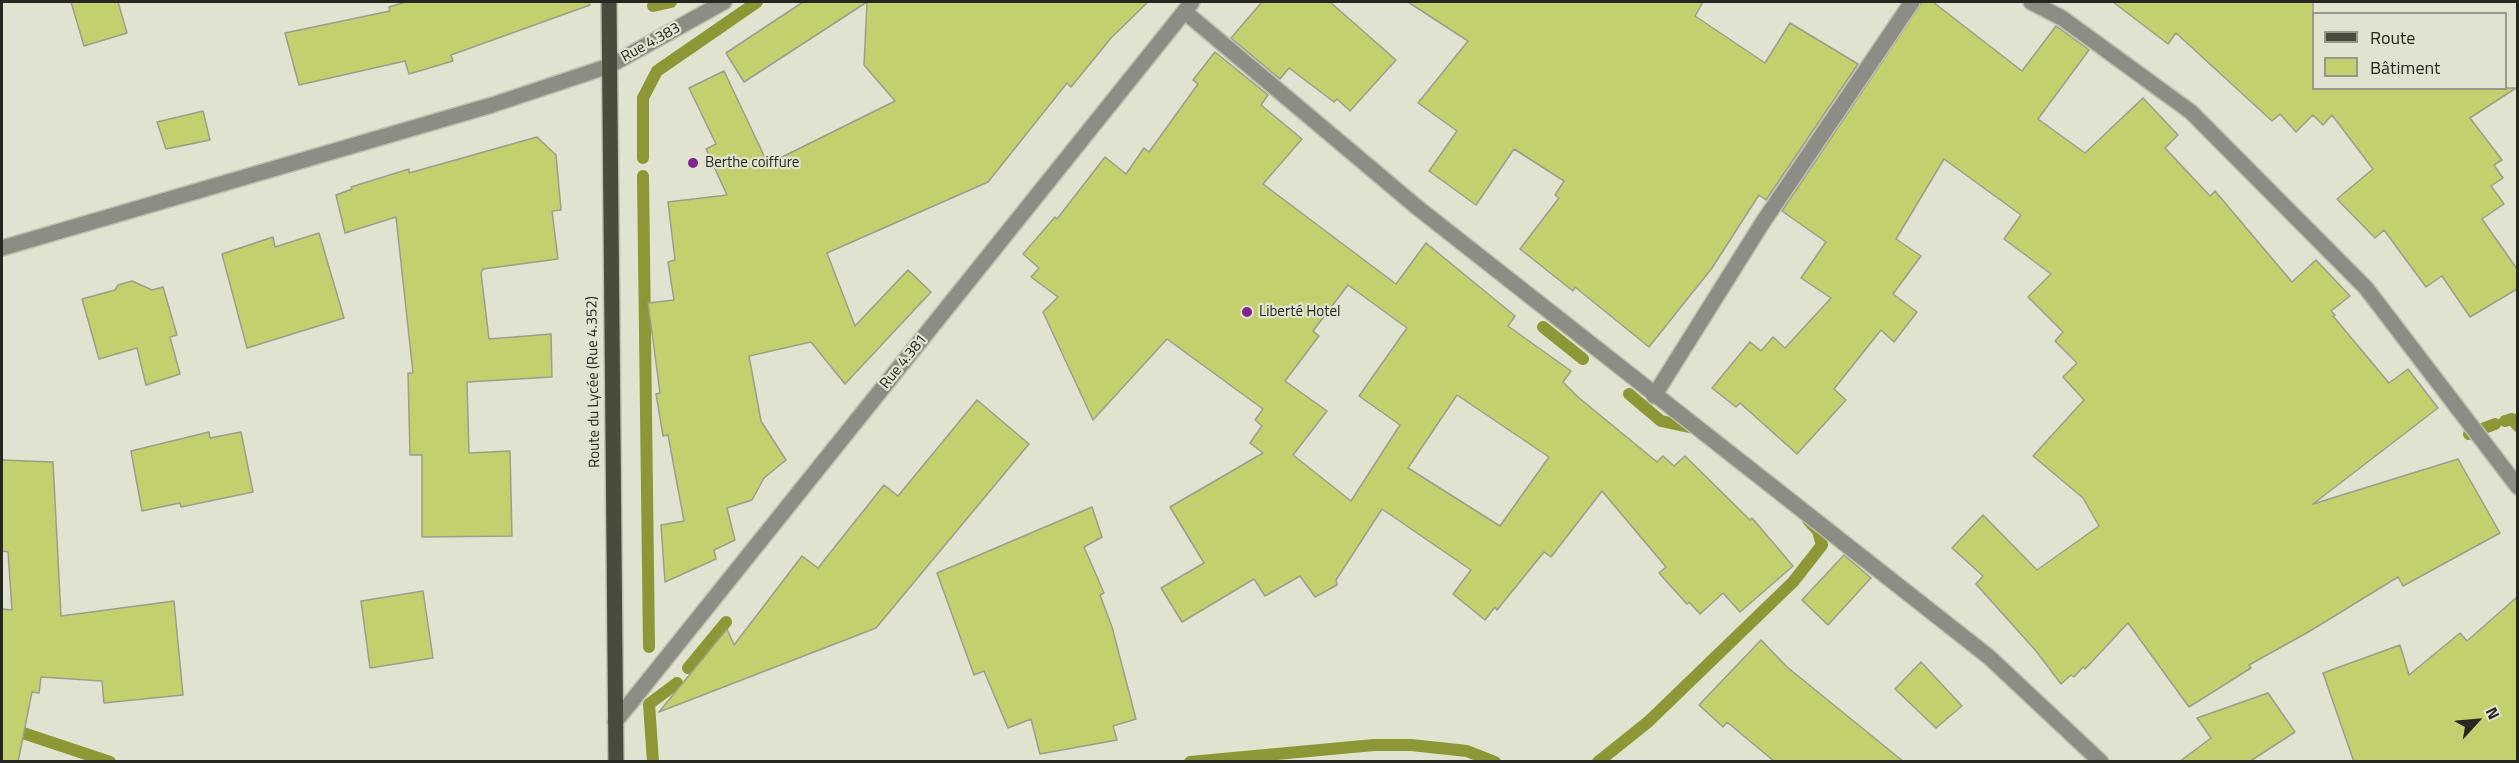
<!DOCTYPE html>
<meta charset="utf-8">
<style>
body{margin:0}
#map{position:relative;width:2519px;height:763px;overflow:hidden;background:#e0e3cf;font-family:"Titillium Web",sans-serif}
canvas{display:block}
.frame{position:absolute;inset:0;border:3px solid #262720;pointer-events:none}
.legend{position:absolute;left:2312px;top:12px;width:195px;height:78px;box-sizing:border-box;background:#e0e3cf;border:2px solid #969889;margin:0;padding:8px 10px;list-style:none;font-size:18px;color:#262720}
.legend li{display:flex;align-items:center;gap:12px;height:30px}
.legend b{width:30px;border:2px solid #969889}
.north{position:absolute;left:2447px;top:691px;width:60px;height:60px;-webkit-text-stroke:4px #e0e3cf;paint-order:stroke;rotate:64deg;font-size:16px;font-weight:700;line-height:24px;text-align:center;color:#262720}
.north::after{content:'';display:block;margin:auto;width:21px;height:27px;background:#262720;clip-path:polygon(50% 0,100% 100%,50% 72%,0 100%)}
</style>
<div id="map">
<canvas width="2519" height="763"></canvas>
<div class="frame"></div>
<ul class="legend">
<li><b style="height:8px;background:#494b3d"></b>Route</li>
<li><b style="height:16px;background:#c4cf6e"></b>Bâtiment</li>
</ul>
<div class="north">N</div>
</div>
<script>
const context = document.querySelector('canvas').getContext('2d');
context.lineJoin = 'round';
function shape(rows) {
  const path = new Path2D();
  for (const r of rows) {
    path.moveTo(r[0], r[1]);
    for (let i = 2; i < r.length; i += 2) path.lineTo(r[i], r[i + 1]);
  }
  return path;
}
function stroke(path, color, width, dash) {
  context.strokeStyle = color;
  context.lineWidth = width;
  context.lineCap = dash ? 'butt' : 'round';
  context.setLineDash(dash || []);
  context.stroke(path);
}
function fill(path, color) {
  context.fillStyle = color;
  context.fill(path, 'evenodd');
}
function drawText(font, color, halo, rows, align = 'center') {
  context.font = font + ' "Titillium Web",sans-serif';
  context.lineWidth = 4.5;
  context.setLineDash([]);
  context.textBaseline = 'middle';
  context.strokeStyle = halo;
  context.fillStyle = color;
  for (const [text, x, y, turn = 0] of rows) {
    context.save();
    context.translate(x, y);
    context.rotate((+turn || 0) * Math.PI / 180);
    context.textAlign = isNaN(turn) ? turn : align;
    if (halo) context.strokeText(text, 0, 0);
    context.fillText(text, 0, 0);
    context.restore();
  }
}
const stream = shape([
 [653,6,671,2],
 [643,158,643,98,657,71,757,2],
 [643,176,649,647],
 [1543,327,1583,359],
 [1629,394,1661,421,1698,429],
 [2505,421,2512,419,2518,426],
 [2469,434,2495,424],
 [688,668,726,622],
 [2,726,110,762],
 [653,762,649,704,677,683],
 [1190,762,1374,745,1411,745,1467,751,1495,762],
 [1598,762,1648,722,1793,582,1822,545,1818,531,1808,520]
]);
const building = shape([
 [71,2,118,2,127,33,84,46,71,2],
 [406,2,589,2,590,5,451,55,453,61,409,74,405,61,299,85,285,33,390,11,389,7,406,2],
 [803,2,1148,2,1111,38,1071,87,1067,83,988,182,827,253,855,326,908,270,931,292,845,384,811,342,749,356,761,421,786,460,764,478,752,500,727,508,735,540,714,550,716,559,665,582,661,525,684,521,668,435,663,436,656,394,660,393,648,303,674,300,668,262,675,260,668,202,727,195,706,149,716,144,689,88,724,71,768,164,895,101,864,65,867,2,744,82,726,53,803,2],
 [1262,2,1330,2,1396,60,1350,111,1337,99,1334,102,1289,68,1280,79,1231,38,1262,2],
 [1408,2,1703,2,1695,16,1765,63,1790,23,1858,64,1766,200,1759,195,1712,268,1649,347,1575,287,1573,291,1520,249,1559,198,1555,195,1564,181,1514,149,1476,205,1429,171,1457,131,1418,103,1468,41,1408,2],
 [1922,2,1933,2,2022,71,2056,26,2085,47,2089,50,2038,119,2085,153,2143,98,2178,135,2165,148,2210,196,2215,191,2292,282,2316,260,2350,296,2331,311,2335,315,2333,316,2389,383,2408,369,2438,408,2313,504,2458,459,2500,533,2403,586,2398,577,2310,631,2249,665,2251,668,2189,707,2128,623,2085,669,2083,667,2074,677,2071,675,2061,684,2036,651,1976,584,1983,576,1952,548,1983,515,2037,570,2099,526,2083,498,2033,456,2084,400,2063,377,2077,363,2055,341,2063,332,2028,297,2051,274,2004,239,2021,215,1944,159,1896,239,1921,256,1893,294,1917,312,1894,342,1881,330,1834,389,1846,400,1797,454,1740,403,1736,407,1712,388,1750,342,1761,351,1773,337,1785,348,1831,298,1801,278,1826,242,1782,211,1922,2],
 [2113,2,2313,2,2313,88,2516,88,2470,118,2502,160,2494,165,2503,178,2491,186,2504,204,2482,219,2517,269,2517,289,2470,317,2442,276,2426,287,2384,230,2375,238,2337,199,2373,169,2332,115,2323,125,2313,115,2296,132,2280,114,2272,121,2176,33,2168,44,2113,2],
 [1215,52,1268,95,1261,105,1302,139,1263,184,1396,284,1426,243,1515,316,1508,326,1571,371,1563,382,1578,397,1657,462,1663,456,1674,466,1685,456,1750,520,1752,518,1793,566,1740,612,1723,593,1700,614,1689,602,1687,604,1659,573,1666,567,1602,491,1551,557,1544,552,1497,610,1495,607,1485,620,1453,594,1471,570,1382,509,1336,580,1337,585,1315,597,1300,576,1265,596,1254,579,1182,622,1161,588,1204,563,1170,507,1263,453,1250,443,1262,426,1255,420,1263,409,1167,339,1093,420,1043,312,1058,297,1031,277,1039,268,1023,254,1055,217,1057,219,1105,157,1126,174,1144,148,1149,152,1198,84,1193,80,1215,52],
 [1348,285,1407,328,1359,396,1400,425,1351,501,1293,455,1327,411,1285,381,1319,336,1313,331,1348,285],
 [1457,395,1549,457,1500,526,1408,468,1457,395],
 [203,111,210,140,166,149,157,122,203,111],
 [537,137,556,155,561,210,552,211,558,259,483,269,481,273,489,339,551,334,552,377,467,382,469,453,510,451,512,536,422,537,422,455,410,455,408,373,413,373,396,217,345,233,336,195,352,189,351,187,409,169,409,173,537,137],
 [319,233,344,318,247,348,222,254,273,237,275,247,319,233],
 [132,281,152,290,163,287,177,335,170,337,180,374,146,385,137,348,99,359,82,299,115,290,118,285,132,281],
 [977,400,1029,444,876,628,659,712,727,629,734,645,802,556,818,568,884,485,898,496,977,400],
 [209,432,210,438,241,432,253,492,181,507,180,503,142,511,131,451,209,432],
 [2,460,53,462,61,616,174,601,183,695,104,703,102,681,41,677,39,693,32,692,18,762,2,762,2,609,12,610,8,552,2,551,2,460],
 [1092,507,1102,537,1084,547,1104,593,1100,595,1112,627,1136,719,1113,726,1117,740,1040,754,1031,719,1008,728,984,671,974,675,937,573,1092,507],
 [1844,555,1871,578,1828,625,1802,600,1844,555],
 [423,591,433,658,370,668,361,601,423,591],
 [2517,597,2517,762,2354,762,2323,673,2400,645,2409,675,2460,633,2467,641,2517,597],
 [1761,640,1787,667,1904,762,1775,762,1727,722,1723,727,1699,705,1761,640],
 [1921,662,1962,706,1936,728,1895,689,1921,662],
 [2268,693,2295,732,2249,762,2179,762,2211,738,2197,718,2268,693]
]);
const minor = shape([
 [2031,2,2062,18,2191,112,2366,288,2518,487],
 [1185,12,1418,208,1989,657,2101,762],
 [2,248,492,105,609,66,724,2],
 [1654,396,1763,222,1912,2],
 [615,722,1192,2]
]);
const major = shape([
 [609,2,616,762]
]);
const markers = [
 [693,163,6,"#84238d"],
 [1247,312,6,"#84238d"]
];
const streetNames = [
 ["Rue 4.383",651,43,-29],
 ["Rue 4.381",904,362,-51],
 ["Route du Lycée (Rue 4.352)",594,382,-91]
];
const poiNames = [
 ["Berthe coiffure",705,163],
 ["Liberté Hotel",1259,312]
];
stroke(stream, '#8e9735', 12);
fill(building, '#c4cf6e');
stroke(building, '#9b9e8b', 1.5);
stroke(minor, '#bfc1b0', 18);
stroke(major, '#bfc1b0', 18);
stroke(minor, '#8c8d85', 15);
stroke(major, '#494b3d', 15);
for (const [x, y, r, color] of markers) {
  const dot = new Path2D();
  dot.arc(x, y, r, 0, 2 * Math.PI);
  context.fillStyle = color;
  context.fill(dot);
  stroke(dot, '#e0e3cf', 2);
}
drawText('15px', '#262720', '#e0e3cf', streetNames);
drawText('15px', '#262720', '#e0e3cf', poiNames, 'left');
</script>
